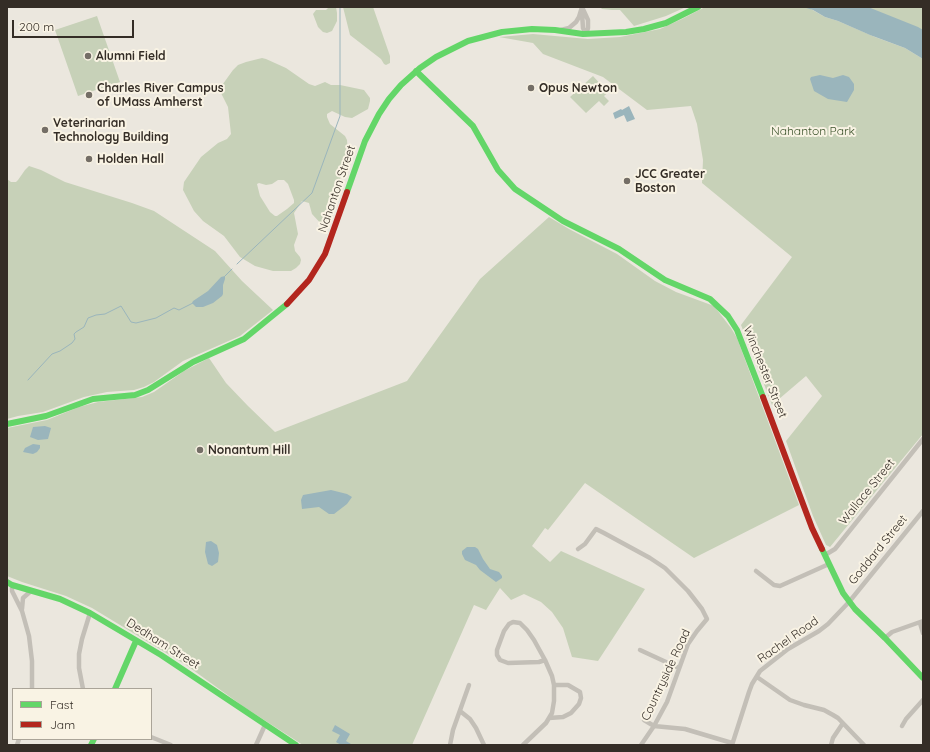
<!DOCTYPE html>
<style>
body{margin:0}
#map{position:relative;width:930px;height:752px;overflow:hidden;background:#ebe7de;font-family:Quicksand,sans-serif}
canvas{display:block}
.frame{position:absolute;inset:0;border:8px solid #342d26;pointer-events:none}
.legend{position:absolute;left:12px;top:688px;width:140px;height:52px;box-sizing:border-box;background:#f9f3e4;border:1px solid #aaa498;margin:0;padding:5px 7px;list-style:none;font-size:12px;color:#342d26}
.legend li{display:flex;align-items:center;gap:8px;height:20px}
.legend b{width:20px;border:1px solid #aaa498}
.scale{position:absolute;left:12px;top:20px;width:122px;height:18px;box-sizing:border-box;border:2px solid #342d26;border-top:0;padding-left:5px;font-size:12px;line-height:14px;white-space:nowrap;color:#342d26;-webkit-text-stroke:3px #f9f3e4;paint-order:stroke}
</style>
<div id="map">
<canvas width="930" height="752"></canvas>
<div class="frame"></div>
<ul class="legend">
<li><b style="height:5px;background:#63d668"></b>Fast</li>
<li><b style="height:5px;background:#b3261e"></b>Jam</li>
</ul>
<div class="scale">200 m</div>
</div>
<script>
const context = document.querySelector('canvas').getContext('2d');
context.lineJoin = 'round';
function fill(path, color) {
  context.fillStyle = color;
  context.fill(path, 'evenodd');
}
function shape(rows) {
  const path = new Path2D();
  for (const r of rows) {
    path.moveTo(r[0], r[1]);
    for (let i = 2; i < r.length; i += 2) path.lineTo(r[i], r[i + 1]);
  }
  return path;
}
function stroke(path, color, width, dash) {
  context.strokeStyle = color;
  context.lineWidth = width;
  context.lineCap = dash ? 'butt' : 'round';
  context.setLineDash(dash || []);
  context.stroke(path);
}
function drawText(font, color, halo, rows, align = 'center') {
  context.font = font + ' Quicksand,sans-serif';
  context.lineWidth = 4;
  context.setLineDash([]);
  context.textBaseline = 'middle';
  context.strokeStyle = halo;
  context.fillStyle = color;
  for (const [text, x, y, turn = 0] of rows) {
    context.save();
    context.translate(x, y);
    context.rotate((+turn || 0) * Math.PI / 180);
    context.textAlign = isNaN(turn) ? turn : align;
    if (halo) context.strokeText(text, 0, 0);
    context.fillText(text, 0, 0);
    context.restore();
  }
}
const green = shape([
 [329,7,336,7,337,13,337,21,332,31,327,33,323,32,318,27,313,14,316,10,326,10],
 [343,7,373,7,390,56,390,63,386,65,384,64,381,59,350,35],
 [600,7,686,7,666,16,634,26,620,10,612,10,602,9],
 [705,7,803,7,809,8,825,17,838,21,875,37,905,48,923,59,923,434,830,547,826,545,813,516,786,441,822,396,806,376,772,405,741,325,792,257,702,183,703,160,697,124,691,106,647,110,603,77,543,54,533,43,499,37,533,34,588,39,620,37,660,29,682,19],
 [861,7,923,7,923,35],
 [97,16,120,82,78,96,55,30],
 [262,58,266,59,286,68,309,84,315,86,325,82,331,85,340,85,364,90,370,98,370,101,368,109,352,118,345,117,332,111,327,114,327,117,330,124,345,136,347,140,348,156,341,175,335,202,334,213,329,226,324,227,312,214,309,203,302,201,294,213,298,234,294,245,295,251,300,257,301,260,300,264,296,268,291,271,273,271,255,266,240,257,224,236,203,221,194,211,183,190,184,182,201,157,218,143,227,139,231,134,228,107,220,91,220,88,233,70,238,65,246,62],
 [278,180,284,180,288,184,294,200,294,203,287,209,277,216,275,216,270,212,260,196,257,184,259,183,266,185,272,184],
 [593,76,604,88,610,84,613,88,604,96,609,101,604,106,599,101,586,113,570,97],
 [29,166,41,170,65,182,132,203,154,211,215,251,242,281,273,310,240,336,183,361,154,382,144,387,134,390,107,392,84,397,43,412,18,416,7,419,7,179,11,182,16,182,18,180,25,170],
 [549,217,569,229,617,254,655,281,676,292,714,306,731,328,737,338,799,505,694,558,585,483,548,530,545,528,532,546,550,562,561,551,645,589,598,661,572,657,563,628,552,612,541,602,524,594,511,600,500,588,486,610,474,605,412,745,303,745,244,707,186,665,92,608,66,596,22,582,7,576,7,428,47,420,79,407,98,402,142,397,154,392,184,371,209,358,226,383,248,406,275,432,407,381,480,279]
]);
const water = shape([
 [803,7,868,7,918,27,923,30,923,59,905,48,870,35,838,21,825,17,813,10],
 [820,75,833,78,843,75,849,77,854,84,854,90,847,102,828,99,814,91,810,79,811,77],
 [629,106,635,119,627,122,624,115,615,119,613,113,621,109,622,110],
 [225,276,225,279,223,285,223,294,222,296,213,303,203,307,196,307,192,303,193,301,208,291,221,277],
 [45,426,51,428,48,439,38,440,30,437,33,427],
 [33,444,40,445,40,448,37,452,33,454,23,452,25,448],
 [331,490,347,494,352,497,347,504,334,514,329,514,319,507,302,509,301,500,303,495],
 [211,541,217,545,219,553,218,562,212,566,208,564,205,552,206,542],
 [467,547,475,547,478,549,483,559,490,569,499,572,502,576,502,578,496,582,480,570,476,565,465,560,462,554,462,551],
 [335,725,350,734,346,741,351,744,351,745,341,745,336,742,340,735,332,731]
]);
const stream = shape([
 [237,264,312,193,340,116,340,7],
 [225,276,232,269],
 [28,380,52,354,60,351,72,343,75,339,74,334,76,332,84,327,88,318,96,315,105,314,121,306,131,322,136,323,156,318,174,308,179,310,193,303]
]);
const street = shape([
 [582,7,588,20,588,28,586,34],
 [582,13,583,28,586,34],
 [561,30,569,28,576,22,579,17,582,7],
 [578,549,585,544,596,529,604,533,650,558,665,568,688,591,702,609,707,619,697,631,688,644,667,702,654,726,641,745],
 [825,555,835,549,923,439],
 [756,571,774,585,780,586,829,564],
 [12,585,12,591,22,611,29,636,32,661,32,689],
 [22,609,23,598,31,591],
 [920,623,923,633],
 [885,638,892,632,923,621],
 [640,650,679,668],
 [545,660,534,640,527,630,520,623,513,622,509,624,504,631,497,650,497,655,500,660,508,663,539,662,545,660,552,676,554,685],
 [757,677,790,700,804,705,824,710,833,715,838,718,864,745],
 [83,689,79,668,79,654,82,639,90,613],
 [460,711,470,719,476,728,484,745],
 [644,720,654,726,685,729,732,743],
 [902,726,906,719,923,700],
 [151,737,171,745],
 [17,745,19,739],
 [256,745,265,725],
 [450,745,453,730,469,685],
 [523,745,546,723,552,713,554,701,554,685,568,685,580,692,581,698,579,704,571,713,563,717,549,718],
 [732,745,749,692,752,684,760,671,788,649,819,631,828,624,849,602,923,511],
 [831,745,833,738,843,723]
]);
const fast = shape([
 [416,71,473,126,498,170,515,189,563,221,619,249,665,280,710,299,728,316,737,330,763,397],
 [347,192,365,141,379,114,389,99,401,85,420,68,436,57,468,41,502,32,532,29,555,30,583,34,626,32,644,29,666,23,698,7],
 [7,424,46,416,93,399,135,395,148,390,193,362,244,339,287,304],
 [822,549,843,593,855,609,885,638,923,678],
 [7,582,12,585,60,599,90,613,161,655,296,745],
 [115,689,136,641],
 [91,745,94,739]
]);
const jam = shape([
 [287,304,309,280,325,254,347,192],
 [763,397,812,528,822,549]
]);
const markers = [
 [88,56,4,"#746e66"],
 [531,88,4,"#746e66"],
 [89,95,4,"#746e66"],
 [45,130,4,"#746e66"],
 [89,159,4,"#746e66"],
 [627,181,4,"#746e66"],
 [200,450,4,"#746e66"]
];
const poiNames = [
 ["Alumni Field",96,56],
 ["Charles River Campus",97,88],
 ["of UMass Amherst",97,102],
 ["Opus Newton",539,88],
 ["Veterinarian",53,123],
 ["Technology Building",53,137],
 ["Holden Hall",97,159],
 ["JCC Greater",635,174],
 ["Boston",635,188],
 ["Nonantum Hill",208,450]
];
const parkNames = [
 ["Nahanton Park",813,131]
];
const streetNames = [
 ["Nahanton Street",337,189,-71],
 ["Winchester Street",765,372,68],
 ["Wallace Street",867,492,-51],
 ["Goddard Street",878,550,-51],
 ["Rachel Road",788,640,-35],
 ["Dedham Street",163,644,32],
 ["Countryside Road",666,675,-65]
];
fill(green, '#c7d1b8');
fill(water, '#9ab5bc');
stroke(stream, '#9ab5bc', 1);
stroke(street, '#c3bfb7', 4.5);
stroke(fast, '#63d668', 6);
stroke(jam, '#b3261e', 6);
for (const [x, y, r, color] of markers) {
  const dot = new Path2D();
  dot.arc(x, y, r, 0, 2 * Math.PI);
  context.fillStyle = color;
  context.fill(dot);
  stroke(dot, '#f9f3e4', 1.5);
}
drawText('bold 12px', '#342d26', '#f9f3e4', poiNames, 'left');
drawText('12px', '#3b522a', '#f9f3e4', parkNames);
drawText('12px', '#342d26', '#f9f3e4', streetNames);
</script>
